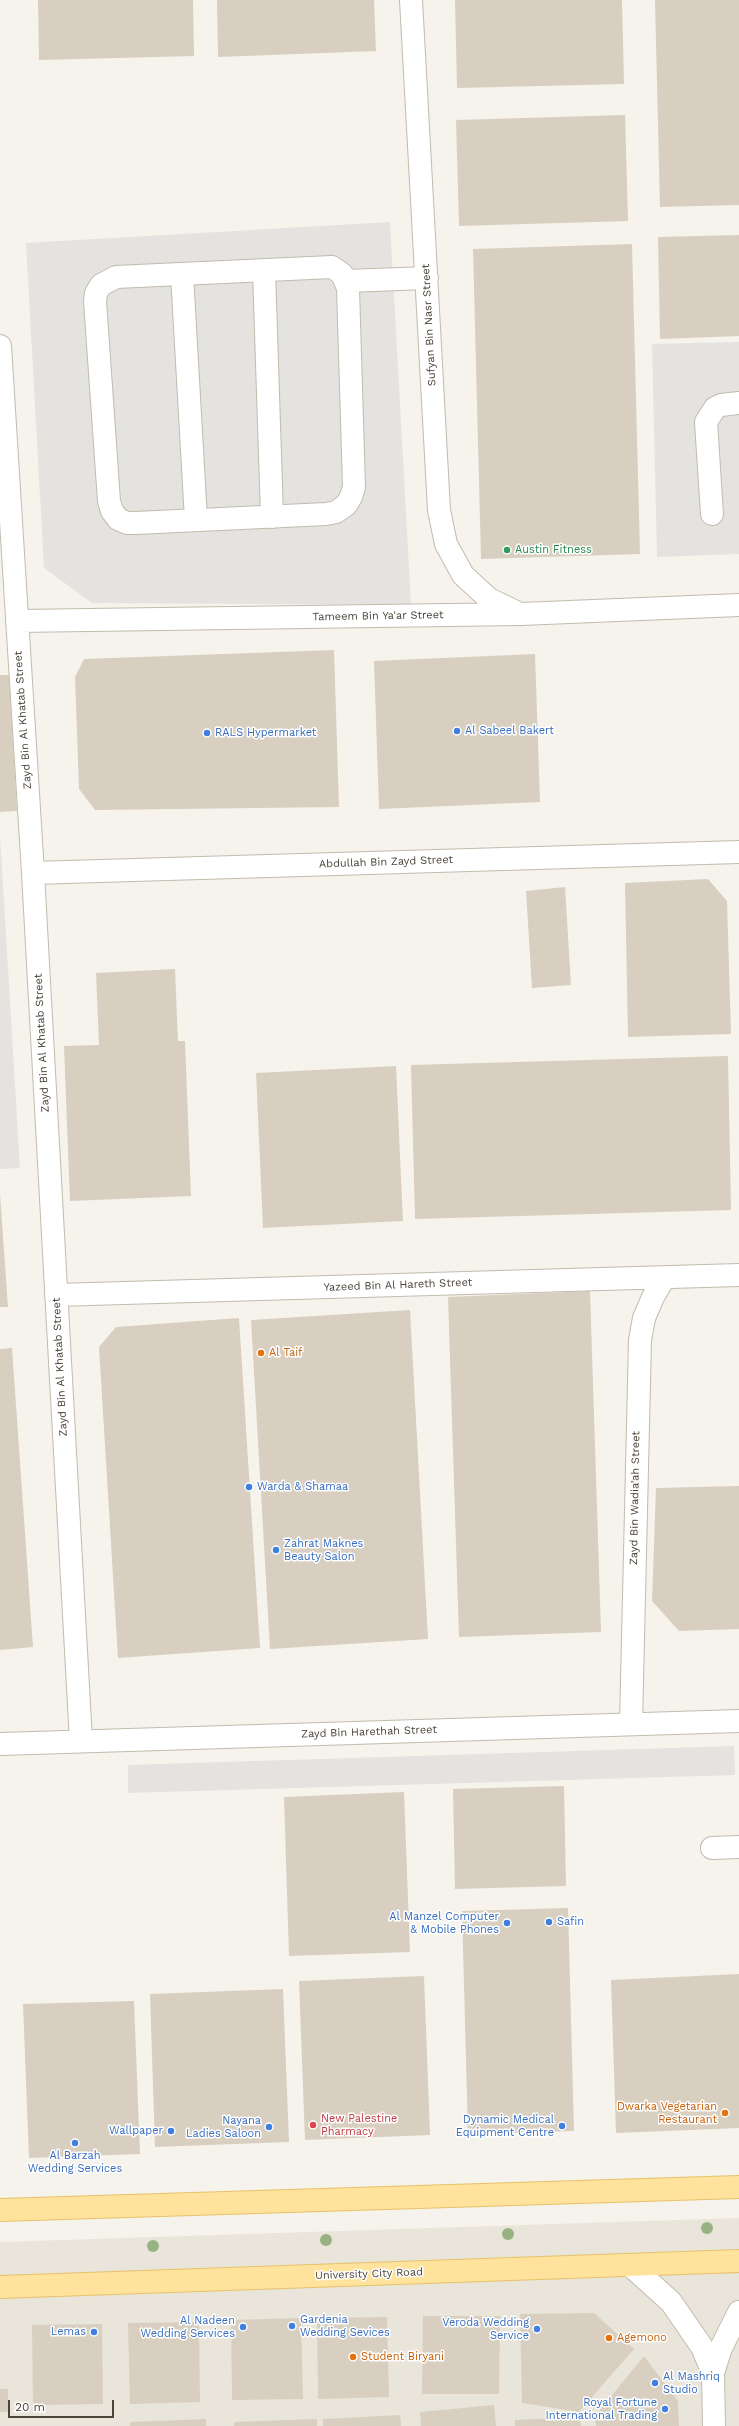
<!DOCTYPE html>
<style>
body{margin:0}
#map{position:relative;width:739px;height:2426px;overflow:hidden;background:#f6f3ec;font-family:"Work Sans",sans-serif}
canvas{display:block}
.scale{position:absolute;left:8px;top:2400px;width:106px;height:18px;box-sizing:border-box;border:2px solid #4b4439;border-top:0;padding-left:5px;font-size:12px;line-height:14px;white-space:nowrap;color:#4b4439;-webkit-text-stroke:3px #fff;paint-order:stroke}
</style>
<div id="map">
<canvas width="739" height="2426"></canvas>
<div class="scale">20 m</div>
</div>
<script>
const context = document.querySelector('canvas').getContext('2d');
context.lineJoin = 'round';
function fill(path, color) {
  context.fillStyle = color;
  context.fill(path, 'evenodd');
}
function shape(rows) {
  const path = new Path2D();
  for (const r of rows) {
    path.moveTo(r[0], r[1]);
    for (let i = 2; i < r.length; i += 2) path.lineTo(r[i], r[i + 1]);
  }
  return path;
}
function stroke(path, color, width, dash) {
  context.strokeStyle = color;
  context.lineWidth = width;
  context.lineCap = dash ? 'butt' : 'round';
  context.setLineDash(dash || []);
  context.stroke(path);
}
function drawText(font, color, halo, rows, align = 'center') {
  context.font = font + ' "Work Sans",sans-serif';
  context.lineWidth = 3;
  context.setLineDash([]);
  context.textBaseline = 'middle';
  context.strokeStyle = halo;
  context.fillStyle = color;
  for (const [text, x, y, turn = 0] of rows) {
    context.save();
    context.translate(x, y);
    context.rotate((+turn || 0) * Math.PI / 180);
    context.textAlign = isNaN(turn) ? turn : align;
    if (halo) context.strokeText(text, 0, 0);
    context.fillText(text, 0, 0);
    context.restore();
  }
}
const residential = shape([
 [739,2218,739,2426,0,2426,0,2242]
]);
const parking = shape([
 [390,222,411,605,92,603,44,568,26,243],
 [739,342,739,554,657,557,652,344],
 [0,835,20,1168,0,1169],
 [734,1746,735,1775,128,1793,128,1765]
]);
const building = shape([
 [38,0,193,0,194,56,39,60],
 [217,0,374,0,376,51,218,57],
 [455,0,622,0,624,84,457,88],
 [655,0,739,0,739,205,660,207],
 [625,115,628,221,459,226,456,120],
 [739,235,739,336,660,339,658,237],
 [632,244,640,554,481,559,473,249],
 [334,650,339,807,95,810,79,789,75,677,84,659],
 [535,654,540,802,379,809,374,661],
 [0,675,9,675,17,811,0,812],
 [708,879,727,901,731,1034,628,1037,625,883],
 [565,887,571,985,532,988,526,891],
 [175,969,178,1041,185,1041,191,1196,70,1201,64,1046,99,1045,96,973],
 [728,1056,731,1210,415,1219,411,1065],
 [396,1066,403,1221,263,1228,256,1073],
 [0,1194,8,1307,0,1307],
 [590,1291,601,1632,459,1637,448,1297],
 [410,1310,428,1639,270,1649,251,1320],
 [239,1318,260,1648,118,1658,99,1347,116,1327],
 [12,1348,33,1647,0,1650,0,1349],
 [739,1486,739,1629,679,1631,652,1601,656,1488],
 [564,1786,566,1886,455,1889,453,1789],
 [404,1792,410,1952,289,1956,284,1797],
 [568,1908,574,2131,468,2134,462,1911],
 [739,1974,739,2128,616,2133,611,1980],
 [424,1976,430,2135,305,2140,299,1981],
 [283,1989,289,2142,155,2147,150,1994],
 [134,2001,140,2154,29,2158,23,2004],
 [594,2313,634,2349,579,2412,522,2403,520,2314],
 [423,2316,500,2316,499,2394,422,2394],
 [387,2317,389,2397,318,2399,317,2318],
 [301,2318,303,2399,232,2400,231,2320],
 [199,2322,200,2402,130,2404,128,2323],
 [102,2324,103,2404,33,2405,32,2325],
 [644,2356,678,2401,679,2426,596,2426,595,2416],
 [0,2389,8,2389,8,2412,0,2412],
 [494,2405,496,2426,421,2426,420,2412],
 [400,2415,401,2426,323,2426,323,2419],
 [580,2417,581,2426,515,2426,515,2420],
 [206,2419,206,2426,130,2426,130,2422],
 [317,2419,317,2426,234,2426,234,2422]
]);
const minor = shape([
 [411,0,439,510,446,544,463,575,489,599,516,612],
 [332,267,342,274,348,288,354,487,351,497,346,505,336,512,326,514,136,523,127,523,118,519,112,511,109,501,95,301,96,293,101,285,116,277,332,267],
 [264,270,272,517],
 [182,274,196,520],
 [346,281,427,278],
 [0,346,33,873,81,1741],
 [712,514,706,422,715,408,721,405,739,403],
 [17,621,521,614,739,605],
 [33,873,739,852],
 [56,1295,739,1275],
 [631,1724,640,1340,644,1318,653,1297,664,1278],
 [0,1744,739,1721],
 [712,1848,739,1847],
 [630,2265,671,2302,702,2347,713,2373],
 [714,2426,713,2373,721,2348,739,2312]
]);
const major = shape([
 [0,2210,739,2187],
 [0,2287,739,2261]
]);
const trees = [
 [707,2228],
 [508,2234],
 [326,2240],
 [153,2246]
];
const markers = [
 [507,550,4,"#2e9e5b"],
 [457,731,4,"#3f7fe0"],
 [207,733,4,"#3f7fe0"],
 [261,1353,4,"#e8710a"],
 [249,1487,4,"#3f7fe0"],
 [276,1550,4,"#3f7fe0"],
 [549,1922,4,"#3f7fe0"],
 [507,1923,4,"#3f7fe0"],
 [725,2113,4,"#e8710a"],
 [313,2125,4,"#e0444e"],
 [562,2126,4,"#3f7fe0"],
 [269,2127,4,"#3f7fe0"],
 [171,2131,4,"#3f7fe0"],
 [75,2143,4,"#3f7fe0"],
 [292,2326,4,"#3f7fe0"],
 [243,2327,4,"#3f7fe0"],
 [537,2329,4,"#3f7fe0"],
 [94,2332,4,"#3f7fe0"],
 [609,2338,4,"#e8710a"],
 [353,2357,4,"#e8710a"],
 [655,2383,4,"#3f7fe0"],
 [665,2409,4,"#3f7fe0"]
];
const streetNames = [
 ["Sufyan Bin Nasr Street",429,325,-93],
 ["Tameem Bin Ya'ar Street",378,616,-1],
 ["Zayd Bin Al Khatab Street",23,720,-94],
 ["Abdullah Bin Zayd Street",386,862,-2],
 ["Zayd Bin Al Khatab Street",42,1043,-93],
 ["Yazeed Bin Al Hareth Street",398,1285,-2],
 ["Zayd Bin Al Khatab Street",60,1367,-93],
 ["Zayd Bin Wadia'ah Street",635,1498,-89],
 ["Zayd Bin Harethah Street",369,1732,-2],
 ["University City Road",369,2274,-2]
];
const leisureNames = [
 ["Austin Fitness",515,550]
];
const shopNames = [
 ["Al Sabeel Bakert",465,731,"left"],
 ["RALS Hypermarket",215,733,"left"],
 ["Warda & Shamaa",257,1487,"left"],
 ["Zahrat Maknes",284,1544,"left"],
 ["Beauty Salon",284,1557,"left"],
 ["Al Manzel Computer",499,1917],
 ["& Mobile Phones",499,1930],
 ["Safin",557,1922,"left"],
 ["Dynamic Medical",554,2120],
 ["Equipment Centre",554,2133],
 ["Nayana",261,2121],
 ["Ladies Saloon",261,2134],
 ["Wallpaper",163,2131],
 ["Al Barzah",75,2156,"center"],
 ["Wedding Services",75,2169,"center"],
 ["Gardenia",300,2320,"left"],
 ["Wedding Sevices",300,2333,"left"],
 ["Al Nadeen",235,2321],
 ["Wedding Services",235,2334],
 ["Veroda Wedding",529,2323],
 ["Service",529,2336],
 ["Lemas",86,2332],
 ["Al Mashriq",663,2377,"left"],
 ["Studio",663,2390,"left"],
 ["Royal Fortune",657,2403],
 ["International Trading",657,2416]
];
const foodNames = [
 ["Al Taif",269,1353],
 ["Dwarka Vegetarian",717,2107,"right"],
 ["Restaurant",717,2120,"right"],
 ["Agemono",617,2338],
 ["Student Biryani",361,2357]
];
const healthNames = [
 ["New Palestine",321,2119],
 ["Pharmacy",321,2132]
];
fill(residential, '#eae5da');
fill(parking, '#e5e3e0');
fill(building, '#d8cfc1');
stroke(minor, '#c2bbae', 24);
stroke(major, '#e6c16a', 24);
stroke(minor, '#fff', 22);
stroke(major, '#ffe39c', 22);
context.fillStyle = '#97b381';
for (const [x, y] of trees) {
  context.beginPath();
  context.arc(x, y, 6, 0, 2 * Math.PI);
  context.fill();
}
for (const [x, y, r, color] of markers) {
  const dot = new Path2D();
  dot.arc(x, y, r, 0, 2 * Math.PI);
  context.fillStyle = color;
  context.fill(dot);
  stroke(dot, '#fff', 1.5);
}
drawText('11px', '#4b4439', '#fff', streetNames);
drawText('11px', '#27864d', '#fff', leisureNames, 'left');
drawText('11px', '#366cbe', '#fff', shopNames, 'right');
drawText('11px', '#c56008', '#fff', foodNames, 'left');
drawText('11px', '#be3a42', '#fff', healthNames, 'left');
</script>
